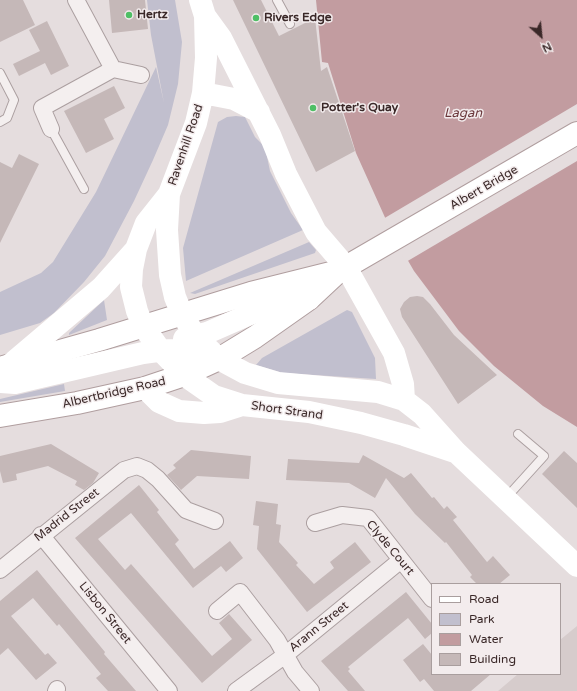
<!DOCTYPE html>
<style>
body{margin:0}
#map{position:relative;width:577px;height:691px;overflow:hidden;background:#e5ddde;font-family:"Varela Round",sans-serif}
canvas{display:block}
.legend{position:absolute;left:431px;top:583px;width:130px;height:92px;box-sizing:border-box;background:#f3eced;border:1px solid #a99e9e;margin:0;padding:5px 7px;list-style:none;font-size:12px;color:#3a2828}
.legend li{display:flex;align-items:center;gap:8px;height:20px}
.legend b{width:20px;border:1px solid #a99e9e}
.north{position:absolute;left:521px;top:16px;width:40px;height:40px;-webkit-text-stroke:3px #f3eced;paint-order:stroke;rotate:153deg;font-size:11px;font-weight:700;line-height:16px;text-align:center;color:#3a2828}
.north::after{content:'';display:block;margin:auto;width:14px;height:18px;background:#3a2828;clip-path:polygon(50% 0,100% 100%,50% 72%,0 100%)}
</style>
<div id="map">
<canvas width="577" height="691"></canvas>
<ul class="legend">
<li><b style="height:5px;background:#fff"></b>Road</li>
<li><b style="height:11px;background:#c1bfce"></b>Park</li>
<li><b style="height:11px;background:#c29ca0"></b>Water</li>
<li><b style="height:11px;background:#c5b8b8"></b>Building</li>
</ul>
<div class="north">N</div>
</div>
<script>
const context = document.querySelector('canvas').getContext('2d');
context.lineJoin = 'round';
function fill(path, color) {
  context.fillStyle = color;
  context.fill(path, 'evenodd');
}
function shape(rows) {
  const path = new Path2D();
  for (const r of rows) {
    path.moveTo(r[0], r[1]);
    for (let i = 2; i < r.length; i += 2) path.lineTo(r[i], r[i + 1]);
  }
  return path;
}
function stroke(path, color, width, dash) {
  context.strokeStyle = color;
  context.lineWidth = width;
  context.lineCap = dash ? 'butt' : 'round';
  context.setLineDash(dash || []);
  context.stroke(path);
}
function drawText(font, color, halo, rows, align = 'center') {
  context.font = font + ' "Varela Round",sans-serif';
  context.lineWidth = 3;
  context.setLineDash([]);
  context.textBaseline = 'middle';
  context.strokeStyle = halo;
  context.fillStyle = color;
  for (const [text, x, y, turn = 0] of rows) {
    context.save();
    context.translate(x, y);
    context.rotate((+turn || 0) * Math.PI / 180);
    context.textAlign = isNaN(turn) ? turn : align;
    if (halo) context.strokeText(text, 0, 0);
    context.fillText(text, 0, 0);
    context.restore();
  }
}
const built = shape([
 [577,626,577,691,498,691,518,674,560,674,560,640]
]);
const green = shape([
 [147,0,175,0,182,42,178,84,168,125,153,160,134,201,105,256,84,282,54,313,40,323,0,335,0,292,41,273,53,262,96,192,156,67,164,103,151,35],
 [236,116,245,117,255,137,265,147,270,171,291,213,303,230,186,281,183,248,218,122,227,117],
 [309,242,316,250,315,253,195,294,190,293],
 [104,300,107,320,69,335,69,333],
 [347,310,352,312,375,358,376,379,283,373,256,365,262,358],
 [64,384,65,391,0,402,0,399]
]);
const water = shape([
 [316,0,577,0,577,427,543,406,494,366,459,331,414,271,392,233,356,153,328,63,322,62]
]);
const pier = shape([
 [577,104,577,161,406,262,383,219]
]);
const building = shape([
 [0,0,23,0,35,25,0,42],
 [109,0,145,0,148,29,112,33],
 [233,0,261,0,279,36,315,18,321,71,327,67,355,151,316,172],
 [47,21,69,66,51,75,45,63,19,76,13,64,40,51,29,30],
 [114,86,125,108,104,119,114,139,86,153,64,111],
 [19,154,39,164,0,243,0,162,12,168],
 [417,296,423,297,430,304,454,335,497,375,458,404,402,317,400,309,404,302,410,297],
 [51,444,99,473,93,483,84,490,75,485,77,481,48,466,16,474,17,480,3,483,0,471,0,456],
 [191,450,251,456,249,479,197,476,181,490,167,475,176,468,173,465],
 [564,451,577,463,577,508,542,474],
 [363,455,404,478,411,473,432,498,434,497,444,509,447,506,457,517,453,520,487,562,493,556,510,575,499,584,477,584,470,577,472,575,446,542,445,543,415,514,386,478,375,498,349,483,286,480,288,459,359,463],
 [139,485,159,510,157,512,179,540,175,544,194,569,230,541,243,558,226,572,221,566,193,588,131,513,98,539,125,570,131,564,212,656,232,639,219,623,229,614,252,640,202,683,75,538],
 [256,501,278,504,276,524,281,525,279,542,298,563,296,565,314,584,334,568,330,562,355,542,371,562,307,612,257,549,259,526,253,525],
 [37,570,105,652,104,654,136,691,108,691,96,678,101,674,59,624,57,626,33,598,11,616,45,655,48,653,57,663,36,680,8,648,0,655,0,601],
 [406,592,432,624,432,633,425,639,408,618,348,667,350,669,348,671,365,691,348,691,321,661],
 [423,644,432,655,432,674,491,674,471,691,434,691,424,679,420,682,403,660]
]);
const service = shape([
 [277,0,290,24],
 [0,73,14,100,7,118,0,122],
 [51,129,84,189],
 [506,498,544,456,518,434]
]);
const minor = shape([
 [113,69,141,75],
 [51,129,42,108,113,69,76,0],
 [315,523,342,515,368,518,432,599],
 [41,535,169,691],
 [0,570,124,470,137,466,147,470,158,479,186,510,215,521],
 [217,611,240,592,277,640,295,672,311,691],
 [56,691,57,689],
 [236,691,284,656,401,560]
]);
const secondary = shape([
 [200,0,205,16,206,58,203,93,196,123,169,194,167,230,170,275,175,297,182,314,196,337,217,357],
 [205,16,221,38,270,135,286,174,316,232,346,267,394,353,403,384,404,400],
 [203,93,234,99,259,112],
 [169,194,146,223,136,249,132,269,131,287,137,311,143,326,161,351,184,375,214,396,242,405,309,412,361,423,404,435,455,452],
 [184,339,207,333,271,305,309,299],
 [10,365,101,288,136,249],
 [0,382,15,383,143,353,165,350,192,351,219,359,245,373,278,383,378,392,404,400,422,414,456,452,577,566],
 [145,388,159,402,179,411,204,413,220,412,242,405]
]);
const primary = shape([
 [0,368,99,340,251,293,339,271],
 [0,416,77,403,145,388,184,375,219,359,255,337,309,299,339,271,577,133]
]);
const markers = [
 [129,15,4,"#4ebf65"],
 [256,18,4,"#4ebf65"],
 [313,108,4,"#4ebf65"]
];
const poiNames = [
 ["Hertz",137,15],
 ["Rivers Edge",264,18],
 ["Potter's Quay",321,108]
];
const streetNames = [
 ["Ravenhill Road",186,145,-71],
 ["Albert Bridge",484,188,-30],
 ["Albertbridge Road",114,393,-13],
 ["Short Strand",287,411,8],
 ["Madrid Street",67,515,-38],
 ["Clyde Court",390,548,50],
 ["Lisbon Street",105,613,51],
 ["Arann Street",319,627,-39]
];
const waterNames = [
 ["Lagan",463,114]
];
fill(built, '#d6cccc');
fill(green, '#c1bfce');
fill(water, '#c29ca0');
fill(pier, '#e5ddde');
fill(building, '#c5b8b8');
stroke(service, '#ab9fa0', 10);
stroke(minor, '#ab9fa0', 18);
stroke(primary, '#b09e9f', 24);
stroke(service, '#f4efef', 8);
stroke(minor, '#f4efef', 16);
stroke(secondary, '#fff', 22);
stroke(primary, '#fff', 22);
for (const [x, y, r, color] of markers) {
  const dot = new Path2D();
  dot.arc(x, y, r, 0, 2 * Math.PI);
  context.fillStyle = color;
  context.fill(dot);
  stroke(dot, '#f3eced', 1.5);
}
drawText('bold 12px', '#3a2828', '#f3eced', poiNames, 'left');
drawText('12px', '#3a2828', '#f3eced', streetNames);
drawText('italic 13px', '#6a373b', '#f3eced', waterNames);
</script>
